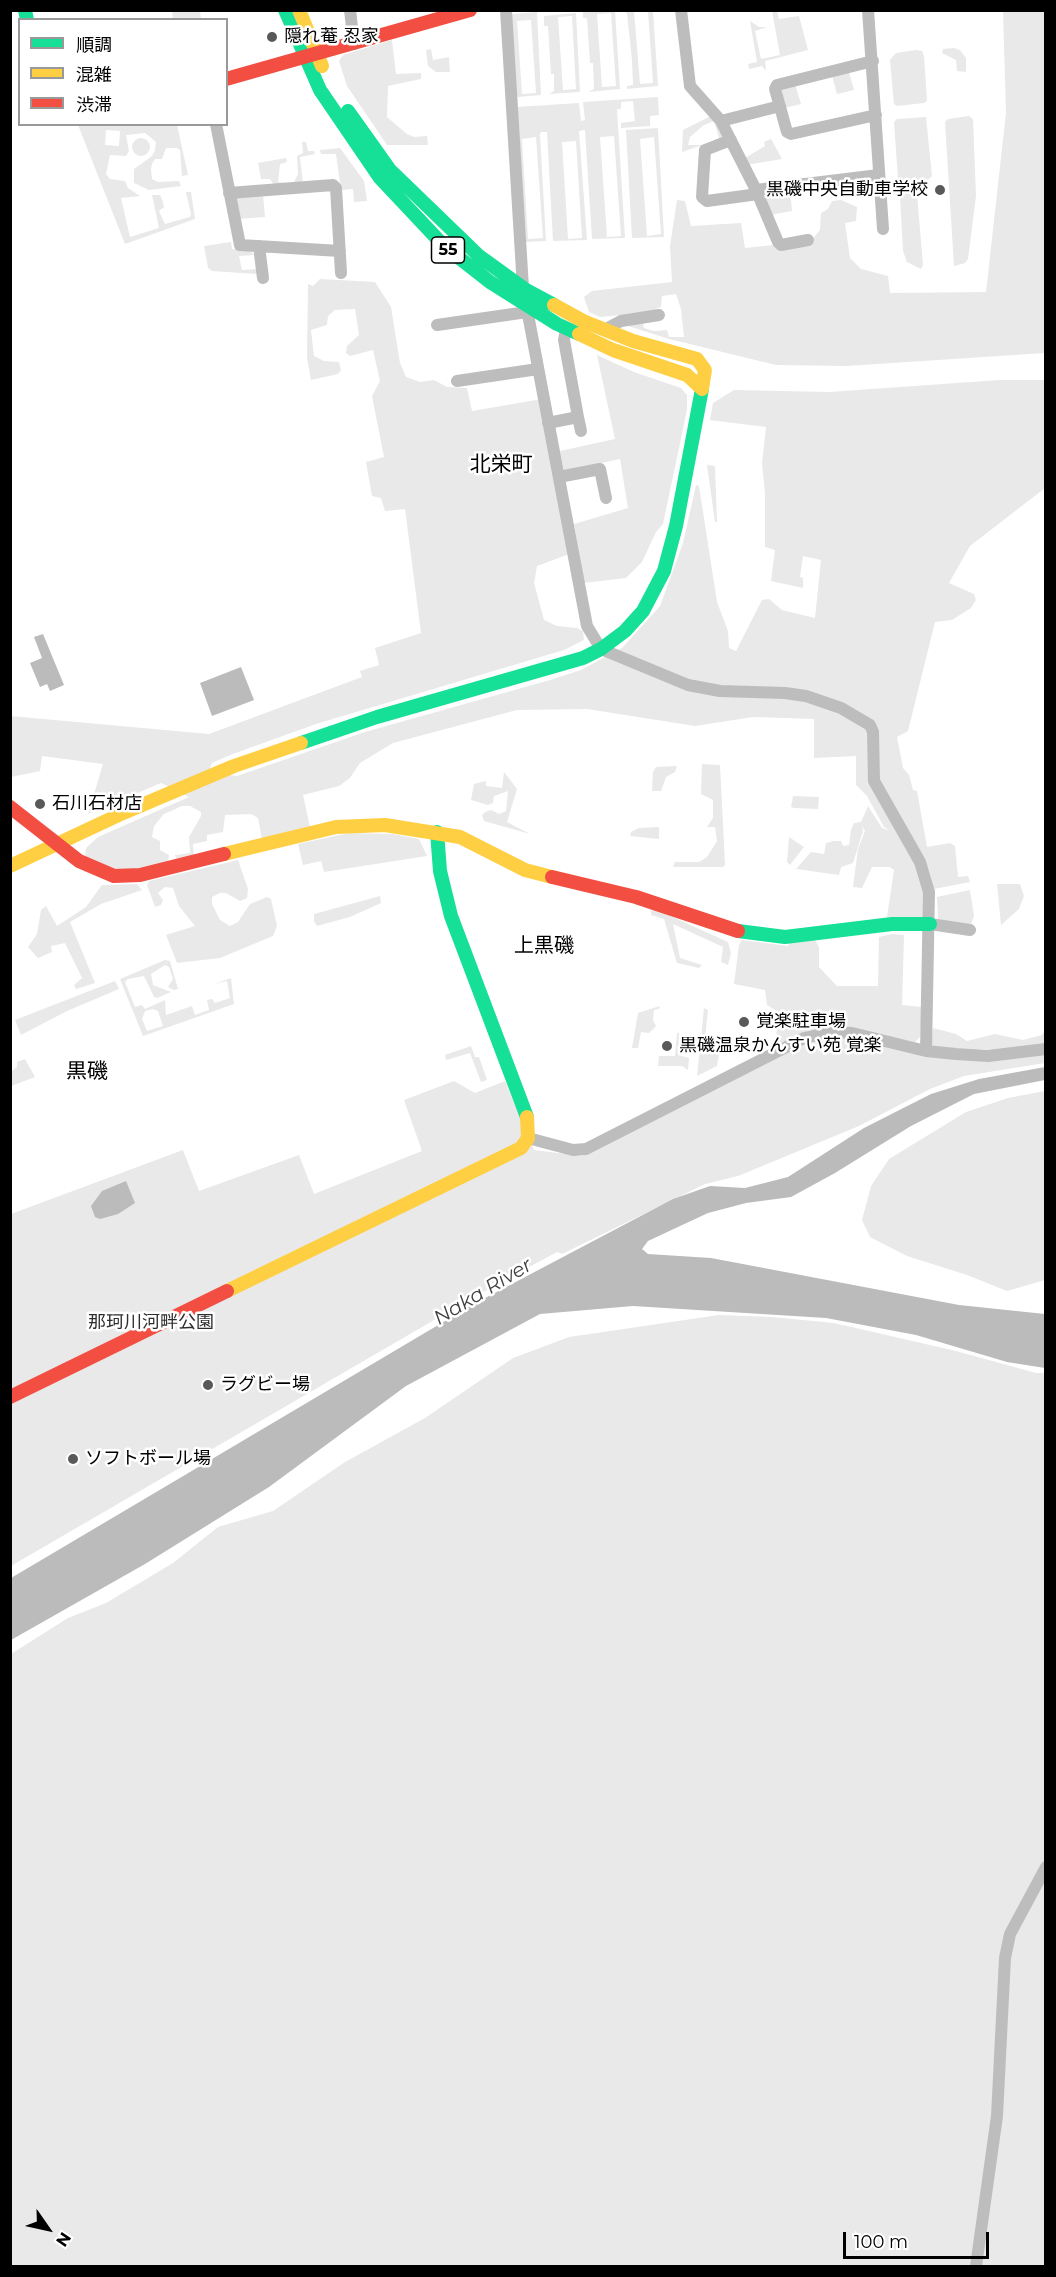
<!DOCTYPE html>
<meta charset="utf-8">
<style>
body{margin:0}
#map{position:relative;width:1056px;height:2277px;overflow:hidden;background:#fff;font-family:Montserrat,"Noto Sans JP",sans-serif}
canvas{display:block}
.frame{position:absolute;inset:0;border:12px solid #000;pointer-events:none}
.legend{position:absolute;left:18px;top:18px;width:210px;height:108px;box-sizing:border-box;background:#fff;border:2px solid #999;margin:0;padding:8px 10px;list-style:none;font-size:18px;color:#000}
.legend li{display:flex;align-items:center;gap:12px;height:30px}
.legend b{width:30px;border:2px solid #999}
.north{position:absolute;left:18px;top:2199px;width:60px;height:60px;-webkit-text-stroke:4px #fff;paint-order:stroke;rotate:124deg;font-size:16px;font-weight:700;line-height:24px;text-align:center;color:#000}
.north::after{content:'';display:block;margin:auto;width:21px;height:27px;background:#000;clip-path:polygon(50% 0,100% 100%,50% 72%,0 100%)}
.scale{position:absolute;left:843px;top:2232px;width:146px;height:27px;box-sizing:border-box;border:3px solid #000;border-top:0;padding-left:8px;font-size:18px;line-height:21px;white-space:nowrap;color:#000;-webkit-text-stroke:4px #fff;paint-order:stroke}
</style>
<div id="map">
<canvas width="1056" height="2277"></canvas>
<div class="frame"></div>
<ul class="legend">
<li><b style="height:8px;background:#16e098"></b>順調</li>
<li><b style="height:8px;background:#ffcf43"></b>混雑</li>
<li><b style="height:8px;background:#f24e42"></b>渋滞</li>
</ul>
<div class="north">N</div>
<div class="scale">100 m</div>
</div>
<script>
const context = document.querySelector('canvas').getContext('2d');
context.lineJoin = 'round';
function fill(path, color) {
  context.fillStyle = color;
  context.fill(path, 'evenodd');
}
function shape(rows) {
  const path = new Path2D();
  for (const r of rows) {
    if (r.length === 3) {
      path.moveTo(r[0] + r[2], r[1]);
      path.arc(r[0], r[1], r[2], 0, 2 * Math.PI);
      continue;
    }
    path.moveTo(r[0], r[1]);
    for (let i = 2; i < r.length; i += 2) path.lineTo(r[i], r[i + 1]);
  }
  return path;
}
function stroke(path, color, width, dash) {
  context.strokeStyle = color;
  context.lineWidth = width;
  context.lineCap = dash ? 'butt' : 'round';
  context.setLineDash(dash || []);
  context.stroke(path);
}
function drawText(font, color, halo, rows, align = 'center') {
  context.font = font + ' Montserrat,"Noto Sans JP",sans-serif';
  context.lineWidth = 5;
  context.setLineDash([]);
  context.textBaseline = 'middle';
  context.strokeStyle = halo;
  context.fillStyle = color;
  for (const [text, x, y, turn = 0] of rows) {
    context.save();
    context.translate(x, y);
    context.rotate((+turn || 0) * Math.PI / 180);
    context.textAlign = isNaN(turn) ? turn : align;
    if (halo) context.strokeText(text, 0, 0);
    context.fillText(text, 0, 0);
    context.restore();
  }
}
const green = shape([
 [172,11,200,11,201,19,173,19],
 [583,11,615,11,620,89,588,92,594,89,593,63,590,63,587,18,583,18],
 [611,13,616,86,602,87,597,14],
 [623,11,634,11,640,84,653,83,648,11,653,11,658,86,627,89,627,86,633,85,632,60,627,13],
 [772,11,777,11,779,19,799,16,808,50,765,61,766,71,762,66,749,69,748,64,757,62,750,21,759,27,767,27,755,31,761,59,780,55],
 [1003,11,1045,11,1045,353,846,366,776,365,669,339,625,325,643,323,644,328,654,331,667,330,669,337,684,337,681,309,676,294,662,296,661,307,645,313,600,317,589,312,584,297,592,291,672,282,670,246,677,200,685,201,691,226,741,223,745,248,811,241,820,230,821,213,828,209,832,201,841,200,857,207,856,221,845,223,850,258,861,269,888,276,890,293,986,292,1006,113],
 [537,12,541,95,518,97,515,95,511,17,513,14],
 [531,20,536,93,522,94,517,21],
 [576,13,580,92,549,94,554,91,554,74,551,74,548,26,544,26,544,16],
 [572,16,576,89,563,90,558,17],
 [392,40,396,74,421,73,421,79,388,86,387,117,407,134,414,137,427,136,428,145,387,145,347,86,339,61,343,55],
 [954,48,960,50,966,58,966,72,957,71,956,60,942,53,943,49],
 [431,49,433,60,449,57,450,72,436,72,428,66,426,50],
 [916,50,922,51,924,56,927,101,924,103,897,106,894,104,890,60,896,53],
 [849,72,854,90,837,94,832,76],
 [795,84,801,104,784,108,781,88],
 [658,97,659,115,650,116,650,126,621,128,621,123,635,121,633,101,621,102,621,109,617,109,625,238,592,239,585,130,579,131,587,240,553,241,547,132,541,132,540,135,546,241,526,242,516,107,579,103,581,121,585,120,583,102],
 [614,136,621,236,607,237,600,137],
 [536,137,543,238,528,239,522,139],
 [576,141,582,238,568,239,562,142],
 [711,116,725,137,706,144,719,138,714,121,704,125,690,137,688,145,702,145,682,152,683,130],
 [969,116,973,119,976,196,968,259,965,263,954,266,945,122,948,119],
 [926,117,932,176,929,179,901,181,898,179,894,122,897,119],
 [78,125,177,125,188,175,182,176,180,150,177,148,166,148,162,159,155,159,152,164,151,169,152,179,158,182,179,181,181,186,149,190,134,183,134,169,152,156,155,150,156,142,145,133,126,135,129,151,126,156,110,155,106,174,110,179,125,181,128,188,140,196,121,198,130,237,159,228,152,195,160,195,162,199,164,207,159,211,165,224,190,217,191,214,186,192,191,192,195,219,125,244],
 [106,130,120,131,119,146,105,145],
 [658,128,664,237,632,238,626,130],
 [654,137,661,234,647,236,640,139],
 [141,147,9],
 [771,139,782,159,746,165,745,158,765,146,764,142],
 [302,142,306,142,308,151,314,151,315,154,300,157,303,184,275,187,270,179,261,179,258,163,286,158,287,162,280,164,278,182,293,184,298,174,297,156,303,153],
 [340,148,364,181,367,201,354,202,353,189,341,190,336,154,321,154,320,150],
 [790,190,792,211,770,215,764,194],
 [915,191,917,194,923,265,921,269,907,262,903,251,900,197,901,193],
 [263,195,265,217,237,219,234,196],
 [231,242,232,249,248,248,254,255,239,256,242,270,257,269,257,274,212,271,208,268,204,246],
 [320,279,375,282,391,307,400,363,406,377,420,382,434,380,447,387,467,388,472,411,542,399,569,554,537,566,534,583,544,620,557,626,577,628,583,631,584,640,564,650,316,724,230,755,212,763,210,768,228,775,237,776,365,732,550,680,581,670,622,648,660,606,683,543,696,485,699,486,717,602,728,631,729,648,736,651,762,600,769,599,782,610,815,618,821,560,803,556,800,577,803,578,803,588,771,581,775,550,765,547,765,493,762,463,766,427,710,420,713,403,734,390,829,392,1000,380,1045,380,1045,488,970,546,949,583,974,594,976,600,971,608,952,620,935,622,908,731,897,737,903,768,909,775,913,790,917,791,927,847,950,843,955,846,958,877,968,876,970,882,934,889,929,870,904,827,891,831,896,830,921,874,928,917,887,917,894,870,890,867,872,867,862,888,853,887,858,849,865,831,862,826,863,831,853,863,841,867,839,875,796,869,811,852,824,854,826,843,834,841,841,841,843,846,849,845,851,830,854,823,861,822,868,806,882,828,890,831,884,827,867,796,856,785,856,756,814,758,814,719,753,717,695,726,587,709,517,710,393,743,360,763,350,778,339,786,303,795,310,827,262,840,258,818,251,814,225,815,223,832,207,835,207,841,193,844,194,856,177,860,175,855,190,853,189,837,201,816,201,812,190,806,182,806,164,814,154,826,152,837,160,841,160,850,169,855,168,862,119,872,85,857,86,848,98,837,189,797,161,783,88,814,103,764,42,756,40,771,11,777,10,716,209,734,362,677,360,671,379,665,375,648,421,633,405,509,385,511,381,498,372,496,366,462,384,457,372,396,380,381,373,350,350,356,346,353,347,346,359,335,355,309,335,310,328,316,327,325,311,330,314,356,324,361,339,362,341,370,338,374,311,380,307,357,308,284,313,286],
 [597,355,634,372,681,388,687,395,687,410,663,524,656,532,642,562,626,578,584,583,574,524,628,508,620,459,564,471,560,451,615,439],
 [707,465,715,466,717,522,715,522],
 [702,764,720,765,725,865,723,867,673,867,675,862,699,862,707,857,717,841,715,827,707,827,713,818,713,800,701,794],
 [677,766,675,772,666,777,661,791,652,791,653,772,656,767],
 [504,772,517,789,507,822,530,834,484,821,482,815,485,812,491,810,499,814,506,811,508,791,494,796,493,803,488,805,471,800,474,784,486,781,486,786,502,788],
 [793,796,819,797,818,809,794,808,791,807],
 [659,827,659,839,630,836,631,832,639,828],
 [349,833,393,834,419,839,427,856,324,872,321,861,303,865,298,844],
 [789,837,804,847,790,865,787,862],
 [238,860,248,889,247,898,240,901,226,893,220,893,212,897,212,904,220,920,230,926,238,922,250,904,267,897,271,899,277,926,273,936,220,958,177,963,166,935,195,926,179,906,173,888,165,887,158,893,163,900,161,905,155,907,147,885,149,881],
 [137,884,142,890,101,904,70,922,95,983,76,989,74,985,82,978,65,943,51,946,52,952,38,958,28,947,37,934,41,910,46,906,57,926,86,907,102,885],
 [997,884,1020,884,1024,896,1019,909,1001,925],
 [970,890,974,916,970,927,938,919,937,897],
 [380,896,381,903,350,917,317,926,314,921,314,914],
 [655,909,728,942,731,953,728,965,721,962,723,947,673,924,680,958,702,965,699,968,677,963,664,919,651,915,651,911],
 [892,934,904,935,902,1005,922,1007,920,1037,915,1042,853,1030,782,1043,776,1041,778,1012,767,1005,765,990,734,984,739,945,742,940,788,946,790,943,815,940,819,947,819,967,837,986,878,986,879,937],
 [165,960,170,961,178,989,174,990,168,987,173,979,169,967,165,965,151,974,153,985,171,992,157,998,154,997,144,976,128,979,125,982,135,1007,142,1005,145,1009,165,1000,166,1015,192,1006,195,1015,209,1010,207,1000,212,999,215,1003,230,998,227,981,214,984,231,978,234,1004,143,1036,120,979],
 [153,1009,158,1011,163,1026,147,1031,142,1019,145,1011],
 [115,981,119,989,67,1011,21,1035,15,1020],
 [660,1006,659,1009,654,1010,653,1020,656,1026,649,1033,641,1032,638,1048,632,1048,638,1013],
 [704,1008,708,1010,705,1039,721,1041,717,1066,697,1076],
 [933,1028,956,1034,967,1041,995,1034,1023,1040,1042,1035,1045,1030,1045,1045,996,1050,933,1047,931,1044],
 [677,1033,679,1033,678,1055,689,1058,688,1070,682,1066,658,1066,659,1056,675,1056],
 [830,1036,853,1038,927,1057,1018,1058,1045,1053,1045,1063,964,1076,930,1089,859,1126,738,1176,705,1184,562,1254,557,1252,472,1298,11,1566,11,1214,183,1150,199,1191,299,1155,314,1194,422,1151,404,1100,454,1081,475,1093,505,1081,534,1150,582,1156,801,1044],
 [471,1046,475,1057,479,1057,487,1080,481,1082,470,1053,446,1060,445,1055],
 [25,1059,35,1077,11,1086,11,1072,17,1067,17,1062],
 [1045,1091,1045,1280,1007,1291,967,1275,907,1256,870,1237,862,1220,871,1186,889,1159,966,1112,1008,1098],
 [719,1315,772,1317,834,1323,956,1351,1036,1373,1045,1373,1045,2266,11,2266,11,1654,68,1618,106,1603,173,1563,218,1527,273,1511,345,1462,425,1418,513,1358,569,1337]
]);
const water = shape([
 [43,634,64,685,50,691,47,684,40,687,30,663,42,658,34,637],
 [241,667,254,700,212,716,200,683],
 [1045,1067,1045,1080,974,1094,911,1126,835,1173,791,1197,746,1203,708,1213,648,1241,642,1249,648,1254,711,1258,959,1305,1045,1314,1045,1368,1007,1362,916,1335,826,1318,633,1306,540,1314,406,1386,269,1487,145,1564,11,1640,11,1578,472,1305,673,1199,710,1186,745,1188,788,1177,864,1128,931,1094,979,1079],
 [126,1181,135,1203,118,1214,100,1219,95,1217,91,1206,102,1191]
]);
const street = shape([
 [350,10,354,44],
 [506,10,523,288,587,626,601,649,688,685,720,691,785,693,806,696,841,708,870,725,873,732,874,781,920,862,929,892,926,1051],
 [681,10,690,86,721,121,756,190,778,242,781,245,808,240],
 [868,10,883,229],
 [873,61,777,85,775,89,787,132,791,134,876,115],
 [721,121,780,106],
 [216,124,240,245,340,251],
 [731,140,705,150,702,197,707,201,758,194],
 [756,190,879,175],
 [229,193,333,185,336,188,341,273],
 [259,246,263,278],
 [437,325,527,312],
 [604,330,621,321,659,315],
 [457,381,538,369],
 [578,417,581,431],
 [548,423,578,417,564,340,566,329],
 [559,477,600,469,606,498],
 [930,924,970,930],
 [528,1138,573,1150,586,1149,804,1038,832,1032,852,1033,926,1051,956,1054,988,1056,1046,1049],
 [976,2266,997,2116,1005,1958,1010,1934,1046,1867]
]);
const fast = shape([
 [25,10,27,20],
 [285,10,320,90,380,178,444,246,490,282,557,324,579,334],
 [348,111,390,170,479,256,526,290,554,305],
 [301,743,377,717,583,658,601,649,625,631,643,611,664,571,676,526,702,389],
 [437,832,440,871,451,916,527,1117],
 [738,931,785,937,892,924,930,924]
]);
const slow = shape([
 [299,10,322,66],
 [554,305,583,321,633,341,697,359,705,370,702,389],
 [579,334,613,350,687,375,702,389],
 [224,854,336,827,385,825,460,837,525,870,552,877],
 [10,866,123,813,234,766,301,743],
 [227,1291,521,1148,528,1138,527,1117]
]);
const jam = shape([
 [226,79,470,10],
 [10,807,79,861,114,876,140,875,224,854],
 [552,877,636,897,738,931],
 [10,1397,227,1291]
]);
const markers = [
 [272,37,6,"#595959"],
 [940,190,6,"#595959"],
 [40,804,6,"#595959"],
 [744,1022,6,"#595959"],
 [667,1046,6,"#595959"],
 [208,1385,6,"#595959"],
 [73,1459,6,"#595959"]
];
const shields = [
 [448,250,33]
];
const shieldNames = [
 ["55",448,250]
];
const poiNames = [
 ["隠れ菴 忍家",284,37],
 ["黒磯中央自動車学校",928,190,"right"],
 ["石川石材店",52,804],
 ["覚楽駐車場",756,1022],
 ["黒磯温泉かんすい苑 覚楽",679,1046],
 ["ラグビー場",220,1385],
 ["ソフトボール場",85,1459]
];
const parkNames = [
 ["那珂川河畔公園",151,1323]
];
const neighbourhoodNames = [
 ["上黒磯",544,946]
];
const waterNames = [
 ["Naka River",483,1292,-31]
];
const quarterNames = [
 ["北栄町",501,465],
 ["黒磯",87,1072]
];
fill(green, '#e9e9e9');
fill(water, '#bbb');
stroke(street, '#bdbdbd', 12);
stroke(fast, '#16e098', 14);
stroke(slow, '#ffcf43', 14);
stroke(jam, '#f24e42', 14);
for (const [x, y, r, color] of markers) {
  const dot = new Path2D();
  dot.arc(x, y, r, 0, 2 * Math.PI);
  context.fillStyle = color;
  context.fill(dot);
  stroke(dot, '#fff', 2);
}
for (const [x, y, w] of shields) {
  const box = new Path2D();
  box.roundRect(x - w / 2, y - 13, w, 26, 4.5);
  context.fillStyle = '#fff';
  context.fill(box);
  stroke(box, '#000', 1.5);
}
drawText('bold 16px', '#000', null, shieldNames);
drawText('18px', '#000', '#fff', poiNames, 'left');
drawText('18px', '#2e2e2e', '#fff', parkNames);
drawText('20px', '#000', '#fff', neighbourhoodNames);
drawText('italic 20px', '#3f3f3f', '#fff', waterNames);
drawText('21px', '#000', '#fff', quarterNames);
</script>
